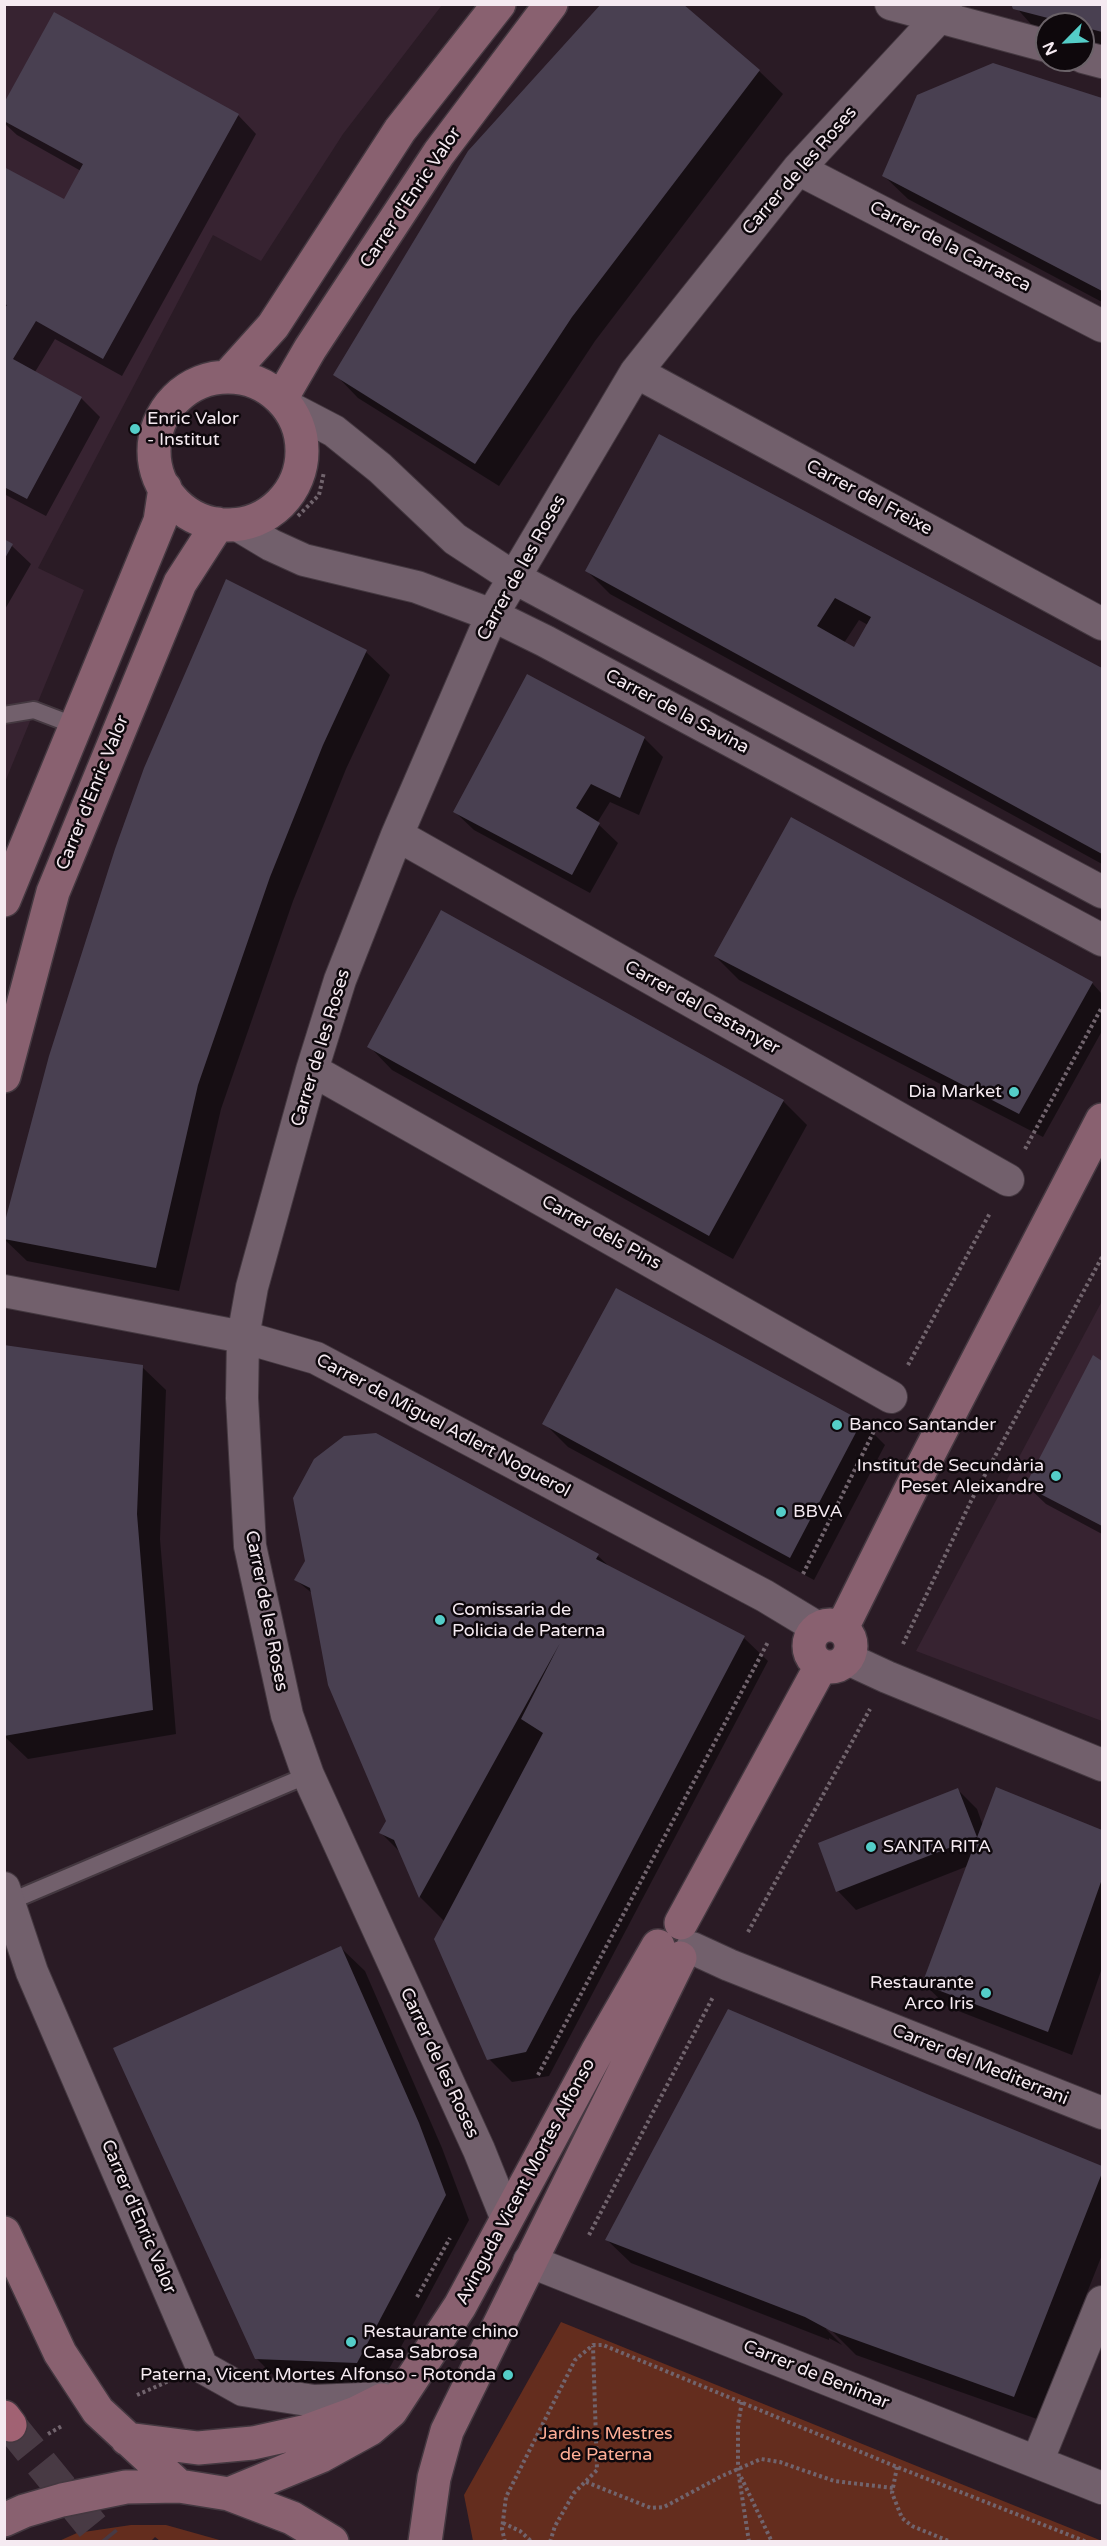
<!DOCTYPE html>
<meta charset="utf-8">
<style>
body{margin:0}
#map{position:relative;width:1107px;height:2546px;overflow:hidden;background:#2a1b25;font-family:"Varela Round",sans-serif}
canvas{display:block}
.frame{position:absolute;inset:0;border:6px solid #f5eaf1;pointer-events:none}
.north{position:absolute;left:1035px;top:12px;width:60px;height:60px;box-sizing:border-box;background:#0e080c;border:2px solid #6a6268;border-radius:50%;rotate:246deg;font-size:16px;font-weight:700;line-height:24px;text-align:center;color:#f5eaf1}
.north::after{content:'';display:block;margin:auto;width:21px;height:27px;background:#54cdc8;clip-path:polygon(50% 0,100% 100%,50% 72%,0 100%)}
</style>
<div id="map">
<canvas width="1107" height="2546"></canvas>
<div class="frame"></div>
<div class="north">N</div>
</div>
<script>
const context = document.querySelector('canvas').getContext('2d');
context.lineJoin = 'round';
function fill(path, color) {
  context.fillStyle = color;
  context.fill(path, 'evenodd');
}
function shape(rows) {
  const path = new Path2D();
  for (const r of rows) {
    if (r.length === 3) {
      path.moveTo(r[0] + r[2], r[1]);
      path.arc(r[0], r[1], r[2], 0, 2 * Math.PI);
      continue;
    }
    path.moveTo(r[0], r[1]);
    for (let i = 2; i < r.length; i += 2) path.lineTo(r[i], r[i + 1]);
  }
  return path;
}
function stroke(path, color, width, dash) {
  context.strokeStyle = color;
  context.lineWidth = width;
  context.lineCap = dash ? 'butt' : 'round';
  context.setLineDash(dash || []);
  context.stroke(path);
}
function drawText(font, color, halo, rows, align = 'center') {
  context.font = font + ' "Varela Round",sans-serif';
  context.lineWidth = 5;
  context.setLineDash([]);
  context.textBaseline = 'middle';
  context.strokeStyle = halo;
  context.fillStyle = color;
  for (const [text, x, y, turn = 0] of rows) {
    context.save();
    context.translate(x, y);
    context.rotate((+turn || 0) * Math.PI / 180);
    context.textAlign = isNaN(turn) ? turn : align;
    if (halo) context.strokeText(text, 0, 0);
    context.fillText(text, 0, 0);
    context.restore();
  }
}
const built = shape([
 [5,5,442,5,343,134,261,261,213,235,38,568,84,590,5,782],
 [1102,1301,1102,1721,916,1651]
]);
const green = shape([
 [561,2322,1102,2541,473,2541,464,2495],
 [131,2525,166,2525,223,2541,160,2541,155,2537,150,2542,59,2541,77,2533]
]);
const shadow = shape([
 [681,4,759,71,783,94,595,341,499,486,358,398,335,374],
 [1013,4,1102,4,1102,49,1083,44,1083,24,1047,24,1047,34,1038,32],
 [993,65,1102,99,1102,302,908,199,884,176],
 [4,106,238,115,256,134,122,376,55,339,35,372,81,398,100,417,46,516,4,494,4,168,65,201,81,171,17,135,4,123],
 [659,436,1102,670,1102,864,610,594,587,571],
 [859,620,868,625,855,649,844,643],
 [4,541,12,546,31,564,4,611],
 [366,652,390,675,346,769,293,901,221,1109,179,1291,27,1261,4,1239],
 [644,738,663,757,639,815,610,802,597,823,618,843,590,893,474,830,455,812],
 [791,819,1092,983,1102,994,1102,1031,1043,1137,739,980,715,956],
 [442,913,783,1101,807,1125,733,1259,392,1070,369,1046],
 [4,1346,142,1367,166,1390,160,1539,176,1734,28,1759,4,1736],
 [1093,1358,1102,1362,1102,1534,1046,1504,1027,1486],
 [862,1422,885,1445,814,1580,568,1447,544,1423],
 [598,1556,611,1568,744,1638,768,1661,549,2076,512,2082,489,2059,445,1922,420,1897,401,1853,381,1833,387,1821,313,1594,296,1580],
 [997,1789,1102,1831,1102,1968,1072,2055,948,2007,924,1984,968,1866,856,1910,838,1891,958,1790,977,1809,983,1826],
 [341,1948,365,1971,442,2148,469,2220,380,2386,280,2382,256,2358],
 [927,2095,1102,2167,1102,2255,1037,2419,856,2355,828,2327,826,2329,842,2345,829,2338,829,2340,631,2263,607,2240]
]);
const building = shape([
 [601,4,683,4,760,70,572,317,475,464,333,375,468,151],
 [1011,4,1102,4,1102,32,1083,27,1083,24,1071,24,1013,9],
 [54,12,239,114,103,359,36,321,13,359,82,397,27,499,4,487,4,309,7,305,4,304,4,167,64,199,83,164,4,121,4,103],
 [993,63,1102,98,1102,291,882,176,917,95],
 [659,434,1102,668,1102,854,585,571],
 [835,598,871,617,854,647,817,626],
 [4,539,13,544,4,560],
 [226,579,367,650,323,745,270,877,198,1085,156,1268,4,1239,4,1225,49,1056,115,849,144,768],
 [527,674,645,737,620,798,591,784,576,808,600,823,572,875,453,812],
 [791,817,1093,982,1019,1114,714,956],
 [441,910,784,1100,709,1236,367,1047],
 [616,1288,862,1421,790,1558,542,1424],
 [4,1345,143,1365,137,1514,153,1710,4,1736],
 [1093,1355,1102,1361,1102,1526,1025,1486],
 [376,1433,599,1554,596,1559,745,1636,526,2052,487,2060,434,1939,543,1733,521,1719,560,1643,419,1898,394,1840,379,1833,386,1821,328,1685,310,1588,294,1580,305,1561,293,1498,314,1459,344,1436],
 [996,1787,1102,1830,1102,1879,1048,2032,922,1984],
 [958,1788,977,1837,836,1892,818,1843],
 [341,1946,419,2123,446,2195,357,2363,255,2359,113,2048],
 [728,2009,927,2094,1102,2166,1102,2173,1014,2397,831,2331,805,2317,605,2240]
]);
const primaryTunnel = shape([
 [10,2425,105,2542]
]);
const path = shape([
 [298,516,319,495,324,472],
 [1025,1149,1102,1007],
 [908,1365,990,1213],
 [803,1574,874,1431],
 [903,1644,972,1499,1102,1257],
 [748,1932,870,1709],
 [538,2075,768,1642],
 [589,2235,713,1997],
 [417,2297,450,2238],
 [137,2395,169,2381],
 [742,2402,738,2424,738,2470,749,2542],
 [48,2434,62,2426],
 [897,2467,892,2493,902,2518,912,2526,951,2542],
 [741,2477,772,2542],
 [586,2482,651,2508,664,2507,722,2476,761,2459,780,2462,834,2481,893,2488],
 [503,2523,520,2531,532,2542],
 [505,2542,502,2529,506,2497,575,2360,593,2345,603,2345,897,2467,1087,2542],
 [550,2542,555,2526,574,2493,597,2470,593,2346]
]);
const lane = shape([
 [4,715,34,710,76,726],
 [9,1902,308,1775]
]);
const street = shape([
 [891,4,1047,46],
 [1083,57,1102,62],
 [798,169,1102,326],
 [636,372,1102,624],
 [288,407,334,431,380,468,455,539,513,577,1102,892],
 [236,524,271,545,304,560,417,587,492,615,545,641,1102,940],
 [397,835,1008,1180],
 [312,1070,891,1397],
 [4,1291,243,1337,316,1358,765,1596,818,1628],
 [848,1659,887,1677,1102,1765],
 [4,1888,32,1972,202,2367,243,2390,314,2401,386,2398],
 [692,1948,729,1965,1102,2113],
 [506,2217,479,2150,308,1775,287,1715,250,1546,242,1398,243,1337,252,1287,312,1070,340,980,397,835,492,615,636,372,798,169,940,16,946,4],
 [529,2261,1102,2488],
 [1037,2462,1102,2302]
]);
const secondary = shape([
 [228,376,273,326,400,130,499,4],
 [228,451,74],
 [281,399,310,349,439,153,551,4],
 [4,900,160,521,165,488],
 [4,1076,53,892,180,583,218,524],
 [830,1646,21],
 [842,1628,921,1469,1102,1120],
 [681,1923,821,1666],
 [4,2233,60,2353,98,2411,179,2486],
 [127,2439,198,2448,253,2443,307,2431,356,2413,382,2400],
 [229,2494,321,2456,370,2429,391,2411,460,2306,597,2052,658,1946],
 [4,2520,24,2511,62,2500,126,2487,179,2486,229,2494,292,2518,332,2542],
 [425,2542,434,2478,447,2431,680,1958]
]);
const primary = shape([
 [4,2417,10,2425]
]);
const markers = [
 [135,429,6,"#54cdc8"],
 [1014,1092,6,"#54cdc8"],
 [837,1425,6,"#54cdc8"],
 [1056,1476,6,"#54cdc8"],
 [781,1512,6,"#54cdc8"],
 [440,1620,6,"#54cdc8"],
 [871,1847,6,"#54cdc8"],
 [986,1993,6,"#54cdc8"],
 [351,2342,6,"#54cdc8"],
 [508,2375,6,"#54cdc8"]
];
const streetNames = [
 ["Carrer de les Roses",800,171,-49],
 ["Carrer d'Enric Valor",411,198,-56],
 ["Carrer de la Carrasca",950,247,27],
 ["Carrer del Freixe",869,498,28],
 ["Carrer de les Roses",522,568,-61],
 ["Carrer de la Savina",677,712,28],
 ["Carrer d'Enric Valor",93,793,-68],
 ["Carrer del Castanyer",702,1008,29],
 ["Carrer de les Roses",321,1048,-73],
 ["Carrer dels Pins",601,1233,29],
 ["Carrer de Miguel Adlert Noguerol",443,1426,28],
 ["Carrer de les Roses",266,1611,79],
 ["Carrer de les Roses",439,2063,65],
 ["Carrer del Mediterrani",980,2065,22],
 ["Avinguda Vicent Mortes Alfonso",526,2182,-62],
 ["Carrer d'Enric Valor",138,2217,67],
 ["Carrer de Benimar",816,2375,22]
];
const poiNames = [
 ["Enric Valor",147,419],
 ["- Institut",147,440],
 ["Dia Market",1002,1092,"right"],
 ["Banco Santander",849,1425],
 ["Institut de Secundària",1044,1466,"right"],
 ["Peset Aleixandre",1044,1487,"right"],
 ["BBVA",793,1512],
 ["Comissaria de",452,1610],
 ["Policia de Paterna",452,1631],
 ["SANTA RITA",883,1847],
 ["Restaurante",974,1983,"right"],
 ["Arco Iris",974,2004,"right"],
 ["Restaurante chino",363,2332],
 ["Casa Sabrosa",363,2353],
 ["Paterna, Vicent Mortes Alfonso - Rotonda",496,2375,"right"]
];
const parkNames = [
 ["Jardins Mestres",606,2434],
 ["de Paterna",606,2455]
];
fill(built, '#372331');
fill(green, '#642d1e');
fill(shadow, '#0007');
fill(building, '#494051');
stroke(primaryTunnel, '#483a44', 33, [33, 16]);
stroke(lane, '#443840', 20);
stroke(street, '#443840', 34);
stroke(secondary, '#443840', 36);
stroke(primary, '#443840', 36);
stroke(path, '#71646d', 4, [3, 3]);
stroke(lane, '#72606c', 16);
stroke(street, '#72606c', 32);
stroke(secondary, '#896170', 33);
stroke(primary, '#a16273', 33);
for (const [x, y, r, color] of markers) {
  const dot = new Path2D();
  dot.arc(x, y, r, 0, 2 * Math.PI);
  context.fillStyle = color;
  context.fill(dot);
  stroke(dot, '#0e080c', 2);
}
drawText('18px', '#f5eaf1', '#0e080c', streetNames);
drawText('18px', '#f5eaf1', '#0e080c', poiNames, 'left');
drawText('18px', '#ffae96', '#0e080c', parkNames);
</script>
